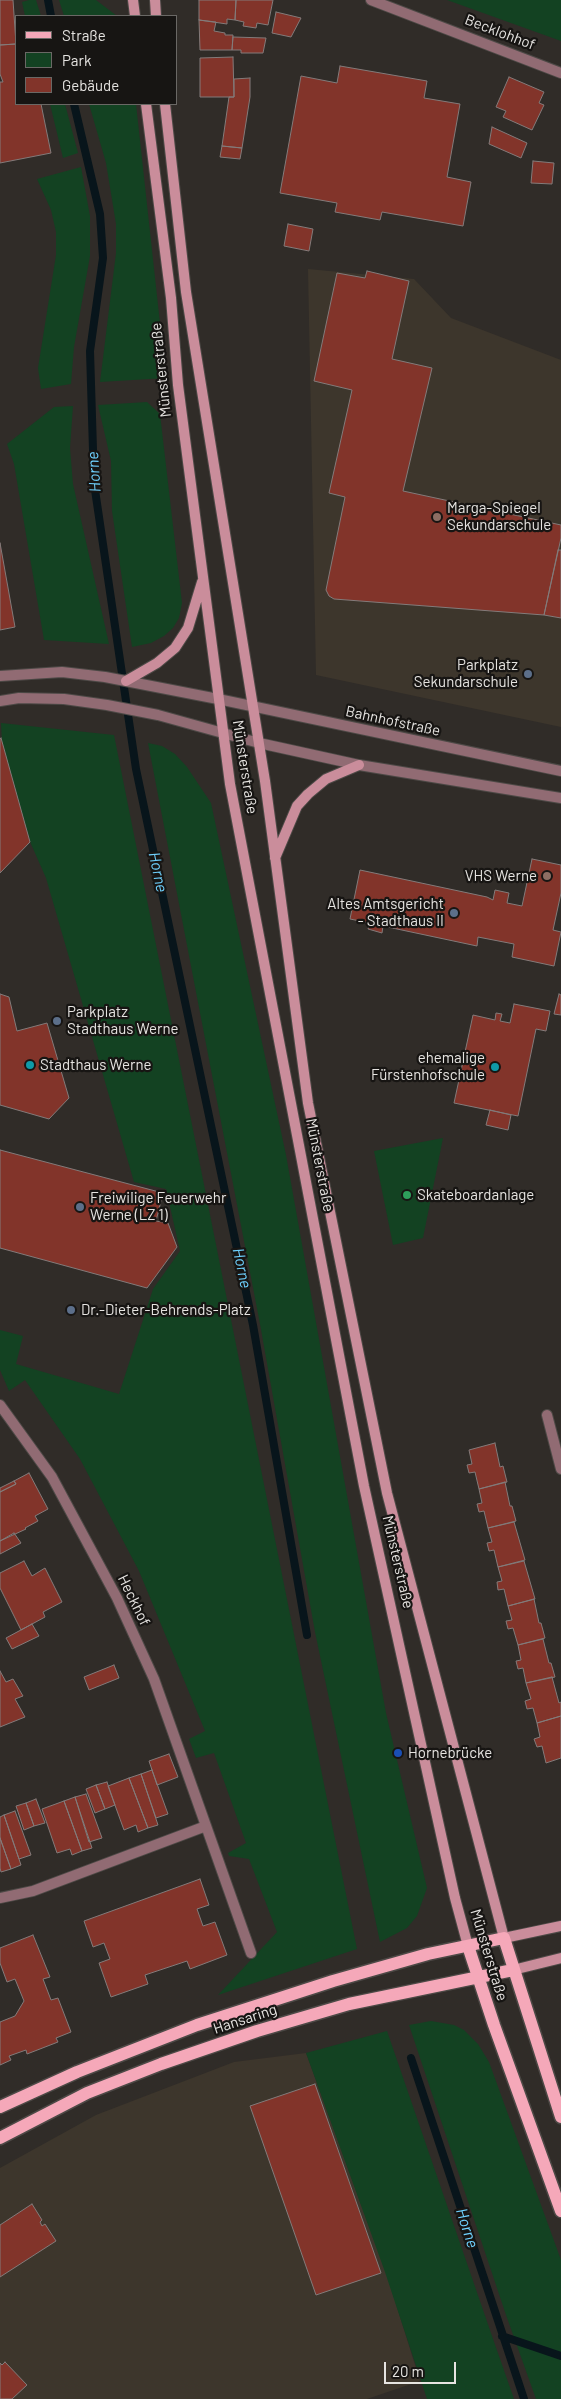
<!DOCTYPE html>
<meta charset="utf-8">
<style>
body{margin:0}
#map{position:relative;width:561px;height:2399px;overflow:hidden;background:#302c28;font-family:Barlow,sans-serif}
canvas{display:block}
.legend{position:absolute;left:15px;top:15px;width:162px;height:90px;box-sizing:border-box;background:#171513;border:1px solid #6a6865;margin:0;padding:6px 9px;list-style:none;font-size:15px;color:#e6e4e1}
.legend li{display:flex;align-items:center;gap:10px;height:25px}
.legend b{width:25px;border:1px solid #6a6865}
.scale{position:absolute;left:384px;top:2362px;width:72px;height:22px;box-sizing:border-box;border:2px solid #e6e4e1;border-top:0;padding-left:6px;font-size:15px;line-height:18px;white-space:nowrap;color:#e6e4e1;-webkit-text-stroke:4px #171513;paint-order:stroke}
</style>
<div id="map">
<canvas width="561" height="2399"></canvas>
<ul class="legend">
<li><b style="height:6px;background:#f5a8b9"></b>Straße</li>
<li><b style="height:14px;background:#134222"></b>Park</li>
<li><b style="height:14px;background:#82342a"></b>Gebäude</li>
</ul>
<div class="scale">20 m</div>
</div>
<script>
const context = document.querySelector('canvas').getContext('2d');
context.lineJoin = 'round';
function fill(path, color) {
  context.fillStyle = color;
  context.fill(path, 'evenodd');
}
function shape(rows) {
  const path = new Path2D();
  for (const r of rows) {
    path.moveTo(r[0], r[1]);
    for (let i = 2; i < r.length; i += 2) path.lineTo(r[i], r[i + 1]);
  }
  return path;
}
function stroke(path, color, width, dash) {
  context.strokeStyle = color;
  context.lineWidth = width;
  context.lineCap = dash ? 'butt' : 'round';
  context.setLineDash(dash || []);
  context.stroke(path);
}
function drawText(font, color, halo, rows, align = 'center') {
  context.font = font + ' Barlow,sans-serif';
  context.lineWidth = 4.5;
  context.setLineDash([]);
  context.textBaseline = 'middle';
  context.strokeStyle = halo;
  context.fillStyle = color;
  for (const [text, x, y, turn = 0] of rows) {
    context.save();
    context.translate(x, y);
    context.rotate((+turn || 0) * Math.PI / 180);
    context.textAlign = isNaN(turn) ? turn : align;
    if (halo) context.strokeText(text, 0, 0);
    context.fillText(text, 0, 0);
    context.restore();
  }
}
const built = shape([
 [308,269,414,279,451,318,561,360,561,727,316,675],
 [306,2053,386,2272,420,2381,367,2399,0,2399,0,2168,96,2115,234,2062]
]);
const green = shape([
 [29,0,36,0,41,16,25,16,22,2],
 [59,0,96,0,117,16,64,16],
 [447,0,561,0,561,41],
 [50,104,65,104,78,153,63,158],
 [89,104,136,104,166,378,100,382,116,253,116,224,106,163],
 [81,167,90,216,90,256,74,347,71,384,41,389,38,368,56,255,56,232,51,210,37,179],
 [147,402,160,414,182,603,179,618,173,628,164,636,151,643,132,647,112,511,111,461,98,405],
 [73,406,70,448,73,484,109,644,44,640,14,464,7,444,54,407],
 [1,723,114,735,357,1949,218,1995,277,1932,249,1859,229,1856,228,1853,246,1843,214,1753,196,1758,189,1739,205,1731,139,1571,80,1459,25,1380,9,1391,0,1370,0,1330,23,1336,16,1364,119,1394,153,1289,180,1251,166,1189,134,1182,46,878,31,844,2,742],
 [148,743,162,746,175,754,187,767,211,803,286,1155,386,1713,427,1888,417,1916,407,1928,380,1942,315,1632,260,1324],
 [443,1138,423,1238,393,1245,374,1151],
 [431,2021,454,2025,464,2030,478,2044,489,2062,561,2260,561,2399,536,2399,506,2315,409,2025],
 [387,2031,492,2336,514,2399,427,2399,385,2272,306,2053]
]);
const stream = shape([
 [48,0,51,16],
 [74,104,100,214,103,258,90,351,94,483,136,769,253,1325,307,1635],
 [411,2058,524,2399],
 [502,2336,561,2356]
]);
const building = shape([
 [0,0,13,0,16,44,0,45,0,0],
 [199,0,236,0,235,20,227,19,227,24,199,20,199,0],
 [236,0,273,0,268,25,257,23,256,28,243,26,244,22,235,20,236,0],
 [276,12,301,18,291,37,272,33,276,12],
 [199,20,216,22,214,31,225,33,225,35,233,35,232,50,200,50,199,20],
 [233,37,266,38,263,53,241,53,241,50,232,50,233,37],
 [16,44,16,104,41,104,51,153,0,163,0,82,3,82,0,74,0,45,16,44],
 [233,57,234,97,200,97,200,58,233,57],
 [340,66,427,81,424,98,460,104,447,177,471,182,463,226,382,212,380,220,335,212,337,203,280,193,301,76,337,83,340,66],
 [509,77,544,92,539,103,544,105,532,130,503,117,506,111,496,107,509,77],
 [250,78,250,97,242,148,222,146,229,97,234,97,234,79,250,78],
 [492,127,527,143,521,158,489,144,492,127],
 [222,146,242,148,240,159,220,157,222,146],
 [533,161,554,163,552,184,531,183,533,161],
 [288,224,313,229,309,251,284,246,288,224],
 [367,271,409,281,392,359,432,368,403,491,561,525,561,538,544,615,334,599,329,596,326,590,345,497,329,493,352,390,314,381,337,273,365,278,367,271],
 [0,543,15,627,0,630,0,543],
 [558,550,561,550,561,618,544,615,558,550],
 [1,738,30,842,0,873,0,739,1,738],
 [532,859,561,865,561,893,553,930,561,932,554,966,512,957,514,944,478,937,477,946,383,926,382,933,368,929,370,923,350,919,360,870,487,897,493,900,495,890,509,893,507,903,522,906,532,859],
 [0,994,9,997,17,1031,47,1023,69,1098,49,1119,0,1105,0,994],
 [559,994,561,995,561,1015,554,1014,559,994],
 [514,1004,550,1011,546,1031,536,1029,518,1116,454,1103,473,1015,495,1020,496,1013,502,1014,500,1021,510,1023,514,1004],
 [490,1110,511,1115,508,1130,486,1125,490,1110],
 [0,1150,163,1193,156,1221,168,1223,177,1247,147,1288,0,1248,0,1150],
 [495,1443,500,1467,503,1466,507,1482,479,1489,475,1472,469,1473,467,1465,472,1464,469,1450,495,1443],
 [29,1473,48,1509,35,1516,38,1521,25,1528,26,1529,0,1541,0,1492,16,1484,14,1481,29,1473],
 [14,1481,16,1484,0,1492,0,1488,14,1481],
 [505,1482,510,1506,512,1506,516,1521,488,1528,484,1511,479,1512,477,1504,482,1503,479,1489,505,1482],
 [514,1522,525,1560,498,1567,494,1550,489,1551,487,1543,492,1542,488,1528,514,1522],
 [14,1533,21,1543,0,1554,0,1541,14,1533],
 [24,1561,32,1576,45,1568,62,1602,43,1612,45,1617,21,1630,0,1588,0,1573,24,1561],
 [524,1561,535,1599,508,1606,504,1589,498,1590,497,1582,502,1581,498,1567,524,1561],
 [534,1599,539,1623,541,1623,545,1638,518,1645,513,1628,508,1629,506,1621,512,1620,508,1606,534,1599],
 [32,1624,39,1636,12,1649,6,1638,32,1624],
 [543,1639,549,1663,551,1663,555,1677,526,1683,523,1668,518,1669,516,1661,521,1660,518,1645,543,1639],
 [114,1665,119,1678,89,1690,84,1677,114,1665],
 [0,1671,6,1682,13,1679,23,1696,15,1699,25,1717,0,1727,0,1671],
 [552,1677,559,1703,561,1702,561,1716,537,1723,533,1708,527,1709,525,1701,531,1699,526,1683,552,1677],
 [561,1716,561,1758,546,1763,542,1746,537,1747,534,1739,540,1737,537,1723,561,1716],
 [169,1754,178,1777,157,1785,149,1761,169,1754],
 [152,1770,168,1814,156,1818,141,1774,152,1770],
 [141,1774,158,1825,148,1828,129,1778,141,1774],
 [129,1778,148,1828,138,1832,136,1825,124,1830,108,1786,129,1778],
 [107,1782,115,1805,105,1809,96,1785,107,1782],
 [96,1785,105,1809,95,1813,86,1789,96,1785],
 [86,1794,102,1838,89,1842,75,1797,86,1794],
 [75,1797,92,1848,82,1851,64,1801,75,1797],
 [36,1799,45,1823,34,1826,26,1803,36,1799],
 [64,1801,82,1851,72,1855,70,1849,57,1853,42,1809,64,1801],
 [26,1803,34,1826,24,1830,16,1806,26,1803],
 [15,1811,31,1855,19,1859,4,1815,15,1811],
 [4,1815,21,1865,11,1869,0,1838,0,1817,4,1815],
 [0,1838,11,1869,1,1872,0,1868,0,1838],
 [200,1879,209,1905,197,1909,203,1926,215,1922,227,1955,190,1969,187,1961,145,1975,148,1984,111,1997,99,1963,110,1959,104,1943,93,1947,84,1921,200,1879],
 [33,1935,50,1977,43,1979,51,2000,58,1998,71,2032,56,2038,58,2042,27,2054,26,2050,9,2056,11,2060,0,2065,0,2022,15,2016,24,2001,15,1979,7,1982,0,1963,0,1948,33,1935],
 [315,2084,381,2273,316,2295,250,2106,315,2084],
 [32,2204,42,2220,40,2222,42,2226,45,2224,56,2241,0,2277,0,2225,32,2204],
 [5,2362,27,2385,12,2399,0,2399,0,2363,2,2365,5,2362]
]);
const minor = shape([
 [371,0,561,73],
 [0,676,62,672,105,677,218,699,561,771],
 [0,701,19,698,64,699,107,705,158,715,259,743,359,765,561,798],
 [0,1405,52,1477,117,1598,154,1679,251,1953],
 [547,1415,561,1469],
 [0,1898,33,1891,206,1826]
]);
const secondary = shape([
 [133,0,135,16],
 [155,0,156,16],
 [146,104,171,298,178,385,230,784,364,1486,455,1898,468,1946],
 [165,104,186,292,265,781,308,1103,387,1493,504,1938,561,1926],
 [126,681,157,663,175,648,188,628,202,582],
 [275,858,297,806,308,794,326,779,359,765],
 [513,1970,561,1958]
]);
const primary = shape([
 [468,1946,494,2025,561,2211],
 [0,2107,77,2072,197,2025,333,1981,428,1954,504,1938,561,2117],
 [0,2138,87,2093,161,2064,257,2031,349,2004,513,1970]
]);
const markers = [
 [437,517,5,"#8d6e63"],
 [528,674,5,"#5c6f8a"],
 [547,876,5,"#8d6e63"],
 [454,913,5,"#5c6f8a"],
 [57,1021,5,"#5c6f8a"],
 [30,1065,5,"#0f9aa8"],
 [495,1067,5,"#0f9aa8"],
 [407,1195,5,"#2e9e5b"],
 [80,1207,5,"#5c6f8a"],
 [71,1310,5,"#5c6f8a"],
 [398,1753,5,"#1a4fb4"]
];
const streetNames = [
 ["Becklohhof",500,32,21],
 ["Münsterstraße",161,370,-96],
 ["Bahnhofstraße",393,721,12],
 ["Münsterstraße",245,767,81],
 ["Münsterstraße",320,1165,79],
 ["Münsterstraße",398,1562,77],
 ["Heckhof",134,1600,64],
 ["Münsterstraße",489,1955,73],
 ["Hansaring",245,2019,-18]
];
const poiNames = [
 ["Marga-Spiegel",447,508],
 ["Sekundarschule",447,525],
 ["Parkplatz",518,665,"right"],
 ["Sekundarschule",518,682,"right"],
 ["VHS Werne",537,876,"right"],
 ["Altes Amtsgericht",444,904,"right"],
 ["- Stadthaus II",444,921,"right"],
 ["Parkplatz",67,1012],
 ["Stadthaus Werne",67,1029],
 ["ehemalige",485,1058,"right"],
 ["Fürstenhofschule",485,1075,"right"],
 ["Stadthaus Werne",40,1065],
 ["Skateboardanlage",417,1195],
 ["Freiwilige Feuerwehr",90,1198],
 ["Werne (LZ 1)",90,1215],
 ["Dr.-Dieter-Behrends-Platz",81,1310],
 ["Hornebrücke",408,1753]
];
const waterNames = [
 ["Horne",94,472,-94],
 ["Horne",158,872,78],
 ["Horne",242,1268,78],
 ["Horne",467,2228,72]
];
fill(built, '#3d362c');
fill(green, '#134222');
stroke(stream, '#08151b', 8);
fill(building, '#82342a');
stroke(building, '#837b7a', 1);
stroke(minor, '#4d4946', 12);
stroke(secondary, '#4d4946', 12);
stroke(primary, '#4d4946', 15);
stroke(minor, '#916b73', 10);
stroke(secondary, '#ca8d9b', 10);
stroke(primary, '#f5a8b9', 12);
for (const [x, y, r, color] of markers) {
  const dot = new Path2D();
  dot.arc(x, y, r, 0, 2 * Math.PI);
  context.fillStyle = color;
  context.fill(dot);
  stroke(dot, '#171513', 2);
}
drawText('15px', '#e6e4e1', '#171513', streetNames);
drawText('15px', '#e6e4e1', '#171513', poiNames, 'left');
drawText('italic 16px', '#6fd1fe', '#171513', waterNames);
</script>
